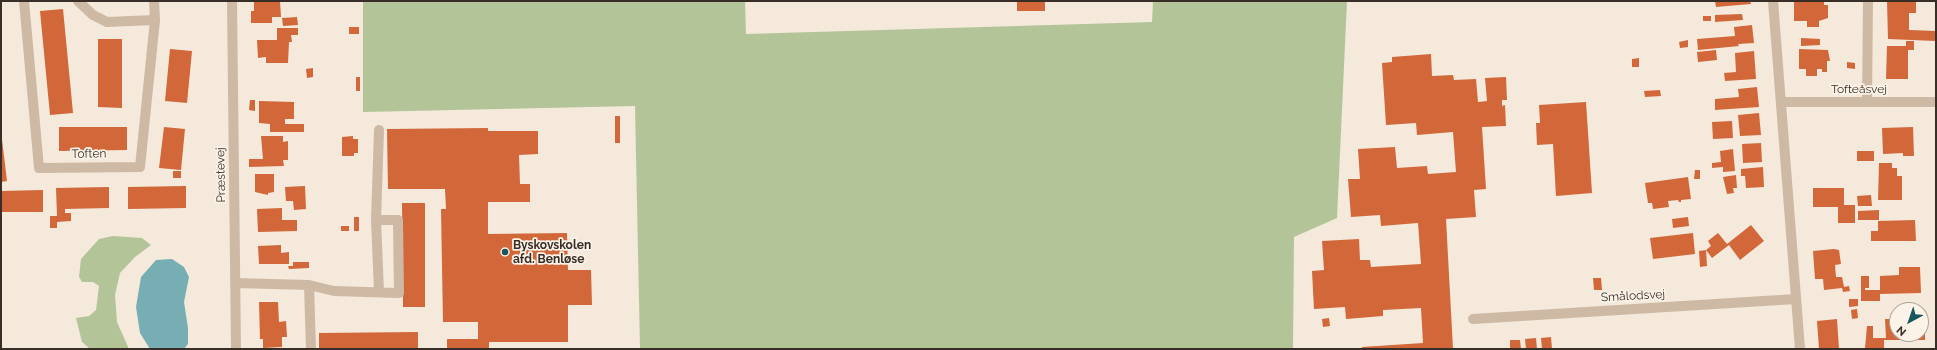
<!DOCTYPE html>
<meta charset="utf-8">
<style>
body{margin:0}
#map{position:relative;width:1937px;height:350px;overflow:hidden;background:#f4e9da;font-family:Raleway,sans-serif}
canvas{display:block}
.frame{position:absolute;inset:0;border:2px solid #382d27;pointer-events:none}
.north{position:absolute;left:1889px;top:302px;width:40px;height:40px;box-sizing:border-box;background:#fbf3e7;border:1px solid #ada49a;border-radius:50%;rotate:220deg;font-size:11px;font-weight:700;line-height:16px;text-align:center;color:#382d27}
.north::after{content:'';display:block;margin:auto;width:14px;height:18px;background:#18565e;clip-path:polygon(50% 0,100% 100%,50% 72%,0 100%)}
</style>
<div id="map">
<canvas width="1937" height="350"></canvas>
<div class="frame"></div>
<div class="north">N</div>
</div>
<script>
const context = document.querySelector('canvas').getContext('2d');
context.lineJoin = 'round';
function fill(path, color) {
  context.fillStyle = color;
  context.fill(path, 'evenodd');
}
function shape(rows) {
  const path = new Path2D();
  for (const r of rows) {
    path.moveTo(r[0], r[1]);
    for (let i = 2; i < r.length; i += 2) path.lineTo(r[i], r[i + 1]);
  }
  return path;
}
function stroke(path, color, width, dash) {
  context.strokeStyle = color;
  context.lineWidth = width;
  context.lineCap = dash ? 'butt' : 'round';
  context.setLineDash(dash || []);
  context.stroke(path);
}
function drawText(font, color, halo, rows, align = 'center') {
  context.font = font + ' Raleway,sans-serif';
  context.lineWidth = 3.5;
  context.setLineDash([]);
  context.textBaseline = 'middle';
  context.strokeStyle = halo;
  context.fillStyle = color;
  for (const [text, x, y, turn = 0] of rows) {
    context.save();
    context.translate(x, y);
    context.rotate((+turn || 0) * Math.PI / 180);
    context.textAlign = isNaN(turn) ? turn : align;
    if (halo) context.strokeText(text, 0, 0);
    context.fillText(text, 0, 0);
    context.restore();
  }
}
const green = shape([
 [363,1,745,1,746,34,1152,22,1153,1,1347,1,1337,218,1294,237,1293,349,640,349,635,106,363,112],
 [113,236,142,238,151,245,135,257,120,273,115,295,117,322,129,349,90,349,82,342,76,318,89,316,96,310,99,286,93,282,82,282,79,277,81,259,99,239]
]);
const water = shape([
 [172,259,184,267,189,277,184,302,188,328,188,344,184,349,150,349,140,333,136,307,141,277,156,260]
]);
const building = shape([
 [254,1,280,1,281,17,272,17,272,23,251,23,251,11,254,11],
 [1017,1,1045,1,1045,11,1017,11],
 [1715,1,1750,1,1751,4,1716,7],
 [1887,1,1916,1,1916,13,1909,13,1909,30,1936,31,1936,41,1888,39],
 [1794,2,1824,2,1824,5,1828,5,1828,18,1819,21,1819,27,1807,27,1807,21,1794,21],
 [63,9,73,113,50,115,40,11],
 [1742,14,1743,20,1715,22,1715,15],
 [1703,16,1711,16,1711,21,1703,21],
 [297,17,298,25,283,26,282,18],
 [1752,25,1754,43,1738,44,1739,46,1698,50,1697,39,1735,36,1734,27],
 [349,27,359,27,359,34,349,34],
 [277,28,298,28,298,35,291,35,292,42,289,42,288,63,266,63,266,57,258,58,257,40,277,40],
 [1801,38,1820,39,1820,45,1801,46],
 [98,39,122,39,122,108,98,107],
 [1688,40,1688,47,1680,48,1679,42],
 [1906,41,1914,41,1914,50,1908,50,1908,79,1886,79,1887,46,1906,46],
 [170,49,192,51,187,103,165,101],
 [1799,49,1828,50,1830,61,1827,61,1827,72,1822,72,1822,69,1817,69,1817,76,1806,76,1806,69,1799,69],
 [1716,50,1717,60,1698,62,1697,52],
 [1754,51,1756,79,1725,81,1724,73,1736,72,1735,53],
 [1431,54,1432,76,1453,75,1454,80,1476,79,1478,102,1487,101,1485,78,1506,77,1507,100,1502,100,1502,106,1505,105,1506,126,1482,127,1486,189,1474,190,1476,217,1446,219,1453,349,1362,349,1362,347,1423,343,1421,308,1383,310,1383,316,1346,319,1345,307,1314,309,1312,271,1324,270,1322,241,1359,239,1360,260,1370,260,1371,267,1421,264,1418,223,1381,226,1380,215,1351,217,1348,179,1360,179,1358,149,1395,147,1397,168,1427,166,1428,174,1456,172,1453,132,1417,135,1416,123,1386,125,1382,63,1392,62,1392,57],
 [1639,58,1639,67,1632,67,1632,59],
 [1847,62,1855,63,1855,69,1847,68],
 [313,68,313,77,307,78,306,69],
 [356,77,360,77,360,91,356,91],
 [1757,87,1759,107,1715,110,1715,99,1739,97,1738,89],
 [1660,90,1661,96,1645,97,1644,91],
 [250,100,255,100,255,111,249,110],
 [259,101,294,102,294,119,285,119,285,124,304,124,304,132,270,132,270,124,259,123],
 [1586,102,1592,193,1556,196,1553,144,1537,145,1536,123,1540,123,1539,105],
 [1759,113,1761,135,1740,136,1738,115],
 [615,116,620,116,620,143,615,143],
 [1732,121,1733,138,1713,139,1712,122],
 [59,127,127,127,127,150,59,151],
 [164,127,185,129,181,170,159,168],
 [1913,127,1914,156,1903,156,1903,153,1883,154,1882,128],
 [488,128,488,131,538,131,538,154,519,155,520,184,530,184,530,202,488,202,488,234,567,233,568,270,591,270,592,305,568,305,568,342,489,342,489,349,447,349,447,339,478,339,478,322,443,322,441,209,446,209,445,189,388,189,387,129],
 [1,131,7,181,1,182],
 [261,136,283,136,283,142,288,141,288,160,283,160,284,166,249,167,249,159,263,159],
 [353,136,353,139,358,139,358,153,354,153,354,156,342,156,342,137],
 [1761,143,1762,162,1743,163,1742,144],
 [1733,149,1735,171,1723,172,1723,167,1712,168,1712,163,1721,162,1720,151],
 [1857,151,1874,151,1874,161,1857,161],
 [1879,163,1892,163,1892,168,1897,168,1897,176,1902,176,1902,200,1878,200],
 [1763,167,1764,187,1746,188,1745,176,1741,176,1741,169],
 [1695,170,1700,170,1700,179,1694,179],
 [173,171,181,171,181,178,173,178],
 [255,174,274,174,274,192,268,193,268,195,255,192],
 [1736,175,1737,188,1733,188,1734,193,1727,194,1723,177],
 [1688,177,1691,199,1681,200,1681,202,1679,202,1678,200,1668,201,1669,207,1653,209,1652,203,1648,203,1645,183],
 [186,186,186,208,128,209,128,187],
 [305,186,306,209,294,210,293,201,286,201,285,187],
 [109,187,109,208,65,209,65,213,71,213,71,221,57,222,57,228,50,228,50,216,57,216,56,188],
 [1813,188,1844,188,1844,205,1855,205,1855,223,1838,223,1838,207,1813,207],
 [43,190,43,212,1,212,1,191],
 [1871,195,1872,206,1858,206,1857,196],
 [402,203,425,203,425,307,403,307],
 [282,208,282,220,297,220,297,231,258,232,257,209],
 [1879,210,1879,220,1858,220,1858,211],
 [354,217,359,217,359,231,354,231],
 [1688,217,1689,226,1673,228,1672,219],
 [1915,220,1916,241,1871,241,1871,231,1878,231,1878,221],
 [1751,225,1764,241,1740,260,1729,245,1712,258,1706,250,1711,246,1708,241,1718,233,1727,244],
 [341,226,349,226,349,231,341,231],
 [1693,233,1695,254,1653,259,1650,238],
 [281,245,281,253,289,252,289,264,259,264,258,246],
 [1834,249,1839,250,1841,264,1835,265,1836,277,1842,277,1844,287,1849,286,1850,291,1843,292,1842,288,1824,290,1823,279,1815,279,1813,251],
 [1706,250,1707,266,1700,267,1699,251],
 [293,262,309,262,309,268,289,269,288,266,293,266],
 [1899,267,1920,267,1921,293,1880,294,1880,301,1861,301,1861,276,1869,276,1869,288,1865,288,1865,290,1880,290,1880,276,1899,275],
 [1593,278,1601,278,1602,290,1594,290],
 [1849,299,1858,299,1858,306,1849,307],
 [259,302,278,302,279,322,286,321,287,337,282,337,282,347,263,348,263,339,260,339],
 [1857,309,1858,318,1852,319,1851,310],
 [1329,318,1330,326,1323,327,1322,319],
 [1921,318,1925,318,1925,340,1884,340,1884,348,1865,348,1867,326,1873,326,1873,338,1886,338,1885,319,1897,319,1897,334,1921,334],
 [1837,319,1839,349,1819,349,1817,321],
 [418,332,418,349,319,349,319,333],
 [1551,337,1552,349,1542,349,1541,338],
 [1536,338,1537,349,1526,349,1525,339],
 [1510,340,1520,340,1521,349,1510,349]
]);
const minor = shape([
 [24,1,39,168,140,167,155,20,154,1],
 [78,1,93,15,107,22,155,20],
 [232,1,236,349],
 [1773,1,1800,349],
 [1781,102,1936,102],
 [1867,102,1868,1],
 [376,220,379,130],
 [235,283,309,285,334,291,399,293,398,220,376,220,379,292],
 [309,285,311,349],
 [1473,319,1796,299]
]);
const markers = [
 [505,252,4,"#18565e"]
];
const streetNames = [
 ["Tofteåsvej",1859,89],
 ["Toften",89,154,-1],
 ["Præstevej",221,175,-91],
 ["Smålodsvej",1633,296,-3]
];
const poiNames = [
 ["Byskovskolen",513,245],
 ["afd. Benløse",513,259]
];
fill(green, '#b3c598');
fill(water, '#76aeb4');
fill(building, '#d2673a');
stroke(minor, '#ceb9a4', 10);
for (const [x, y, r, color] of markers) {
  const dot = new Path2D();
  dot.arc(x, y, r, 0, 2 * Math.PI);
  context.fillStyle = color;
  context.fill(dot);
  stroke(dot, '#fbf3e7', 1.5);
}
drawText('12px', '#382d27', '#fbf3e7', streetNames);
drawText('bold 12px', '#382d27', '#fbf3e7', poiNames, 'left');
</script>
